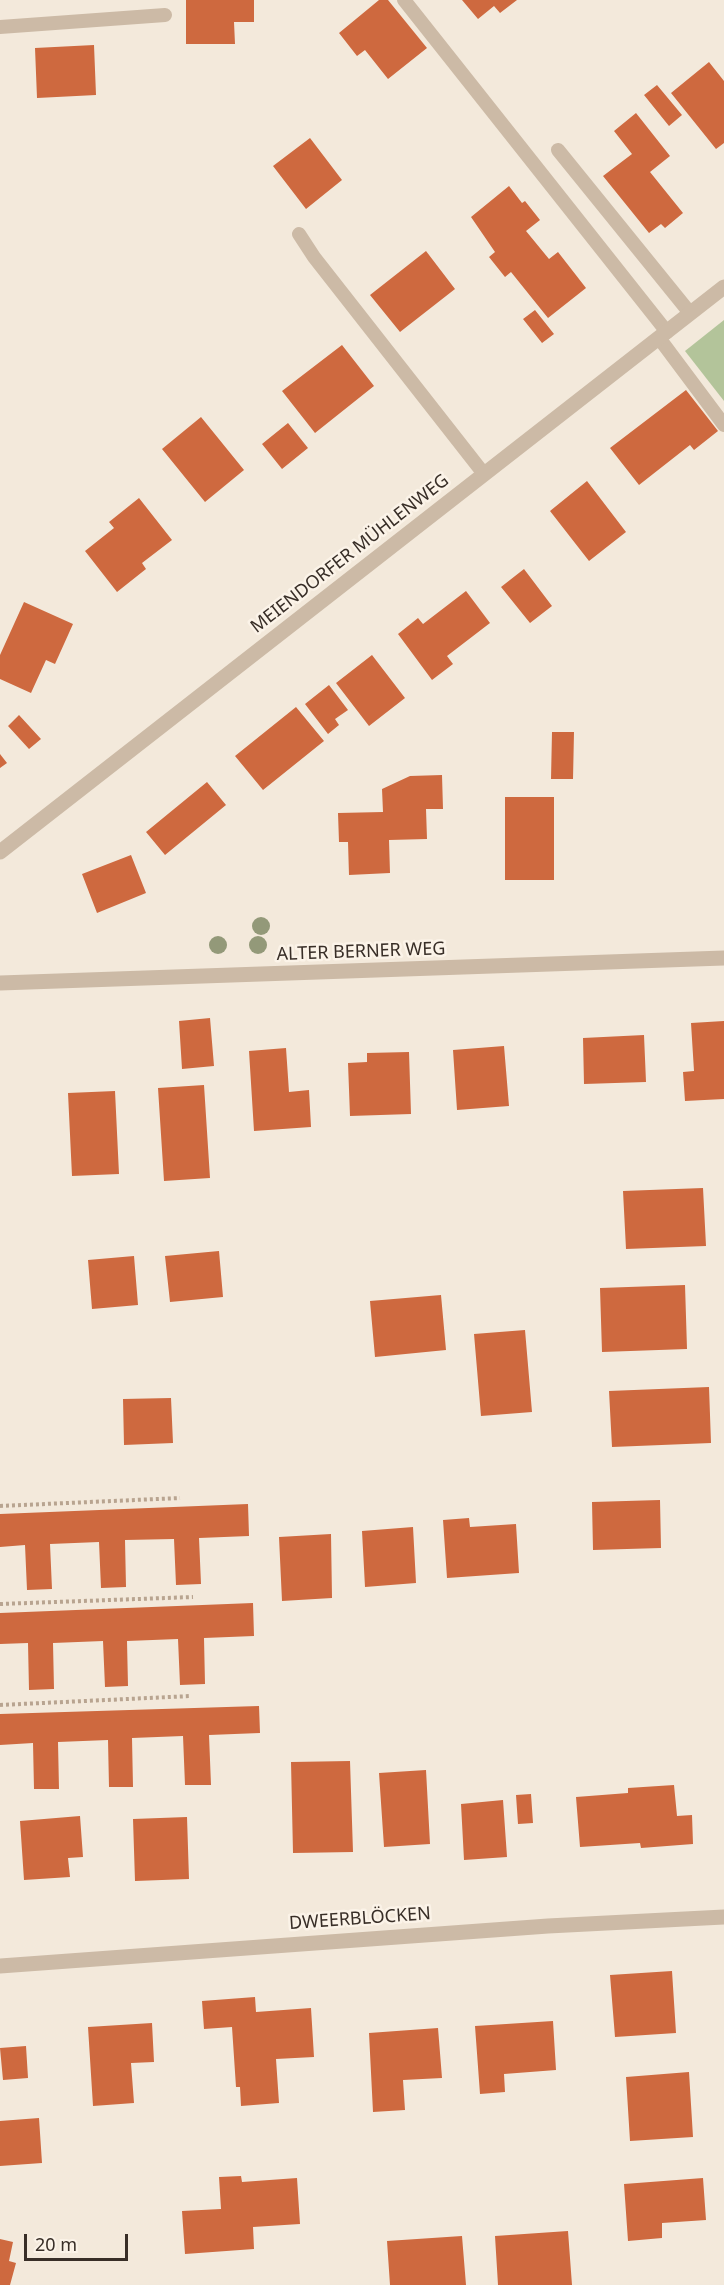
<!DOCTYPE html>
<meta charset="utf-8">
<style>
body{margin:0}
#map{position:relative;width:724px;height:2285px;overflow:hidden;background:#f3e9db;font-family:"Noto Sans",sans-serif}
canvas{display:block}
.scale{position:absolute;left:24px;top:2234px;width:104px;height:27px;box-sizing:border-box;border:3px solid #382e27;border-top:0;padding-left:8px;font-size:18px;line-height:21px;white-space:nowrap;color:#382e27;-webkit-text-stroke:4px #fbf3e8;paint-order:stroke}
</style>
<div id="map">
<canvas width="724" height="2285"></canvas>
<div class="scale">20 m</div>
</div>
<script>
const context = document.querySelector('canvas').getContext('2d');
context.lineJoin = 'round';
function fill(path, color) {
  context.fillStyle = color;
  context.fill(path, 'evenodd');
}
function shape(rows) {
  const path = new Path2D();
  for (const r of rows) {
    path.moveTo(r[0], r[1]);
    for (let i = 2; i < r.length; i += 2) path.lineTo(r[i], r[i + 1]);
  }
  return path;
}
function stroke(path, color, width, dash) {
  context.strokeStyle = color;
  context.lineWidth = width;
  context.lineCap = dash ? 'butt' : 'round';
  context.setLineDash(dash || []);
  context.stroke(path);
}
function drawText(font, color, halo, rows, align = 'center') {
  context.font = font + ' "Noto Sans",sans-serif';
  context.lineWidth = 5;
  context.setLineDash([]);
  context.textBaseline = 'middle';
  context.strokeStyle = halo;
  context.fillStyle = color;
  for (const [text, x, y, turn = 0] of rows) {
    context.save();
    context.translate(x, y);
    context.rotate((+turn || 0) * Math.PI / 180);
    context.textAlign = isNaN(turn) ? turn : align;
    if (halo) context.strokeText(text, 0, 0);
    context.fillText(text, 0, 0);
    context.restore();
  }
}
const green = shape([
 [724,320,724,401,685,351]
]);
const building = shape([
 [186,0,254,0,254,22,234,22,235,44,186,44],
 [379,0,388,0,427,48,388,79,365,50,357,56,339,33],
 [462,0,517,0,500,13,494,6,478,19],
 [94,45,96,95,37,98,35,48],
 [709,62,724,81,724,143,716,149,671,93],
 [657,85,682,115,669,126,644,95],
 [636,113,670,156,650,172,683,213,665,228,661,224,649,233,603,176,632,154,614,131],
 [310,138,342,180,306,209,273,166],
 [509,186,522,203,525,201,540,220,526,231,549,259,558,252,586,288,548,318,511,272,505,277,489,257,495,252,471,217],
 [426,251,455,289,400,332,370,295],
 [535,310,554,334,542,343,523,319],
 [342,345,374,386,315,433,282,391],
 [686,390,718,431,694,450,690,445,639,485,610,448],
 [201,417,244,470,205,502,162,449],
 [288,423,308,448,282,469,262,444],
 [587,481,626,532,589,561,550,511],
 [139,498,172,540,142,563,146,569,117,592,85,551,114,528,109,522],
 [524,569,552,606,530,623,501,587],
 [466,591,490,623,447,656,453,664,432,680,398,634,418,618,423,624],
 [24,602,73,624,55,664,46,660,31,693,0,679,0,655],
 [372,655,405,698,369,726,336,683],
 [329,685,348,710,335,719,339,725,328,734,305,704],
 [296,707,324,741,263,790,235,756],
 [19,715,41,739,29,749,8,726],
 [552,732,574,732,573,779,551,779],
 [0,754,7,763,0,768],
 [442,775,443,809,426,809,427,839,389,840,390,873,349,875,348,842,339,842,338,813,383,812,382,789,410,776],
 [207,782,226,805,165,855,146,832],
 [505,797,554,797,554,880,505,880],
 [131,855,146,893,97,913,82,874],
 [210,1018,214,1066,182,1069,179,1021],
 [724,1021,724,1099,685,1101,683,1072,694,1071,691,1023],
 [644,1035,646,1082,584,1084,583,1038],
 [504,1046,509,1106,457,1110,453,1050],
 [286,1048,289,1092,309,1090,311,1127,254,1131,249,1051],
 [409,1052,411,1114,350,1116,348,1063,367,1062,367,1053],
 [204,1085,210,1178,164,1181,158,1088],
 [115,1091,119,1174,72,1176,68,1093],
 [703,1188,706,1246,626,1249,623,1191],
 [219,1251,223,1297,170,1302,165,1256],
 [134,1256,138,1305,92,1309,88,1260],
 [685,1285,687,1349,602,1352,600,1288],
 [441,1295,446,1350,375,1357,370,1301],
 [525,1330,532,1412,481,1416,474,1334],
 [709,1387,711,1443,612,1447,609,1391],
 [171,1398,173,1443,124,1445,123,1399],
 [660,1500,661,1548,593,1550,592,1502],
 [248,1504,249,1536,199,1538,201,1584,176,1585,174,1539,125,1540,126,1587,101,1588,99,1542,50,1544,52,1589,27,1590,25,1545,0,1547,0,1514],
 [469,1518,470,1527,516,1524,519,1573,447,1578,443,1520],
 [413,1527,416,1583,365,1587,362,1531],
 [331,1534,332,1598,282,1601,279,1537],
 [253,1603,254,1636,204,1638,205,1684,180,1685,178,1639,127,1641,128,1686,105,1687,103,1641,53,1643,54,1689,29,1690,28,1643,0,1644,0,1613],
 [259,1706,260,1733,209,1735,211,1785,185,1785,183,1736,132,1738,133,1787,109,1787,108,1740,58,1742,59,1789,34,1789,33,1743,0,1745,0,1714],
 [350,1761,353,1852,293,1853,291,1762],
 [426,1770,430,1844,384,1847,379,1773],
 [674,1785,677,1816,692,1815,693,1844,641,1848,640,1843,580,1847,576,1797,628,1793,628,1788],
 [531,1794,533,1823,518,1824,516,1795],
 [503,1800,507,1857,464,1860,461,1804],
 [80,1816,83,1857,68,1858,70,1877,24,1880,20,1821],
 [187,1817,189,1879,135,1881,133,1819],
 [672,1971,676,2033,615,2037,610,1975],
 [255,1997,256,2012,311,2008,314,2057,276,2059,279,2103,241,2106,240,2087,236,2087,232,2027,204,2029,202,2001],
 [553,2021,556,2070,504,2074,505,2092,480,2094,475,2026],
 [152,2023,154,2062,131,2063,134,2103,93,2106,88,2027],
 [438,2028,442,2078,403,2080,405,2110,373,2112,369,2033],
 [26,2046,28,2078,3,2080,0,2048],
 [689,2072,693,2137,630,2141,626,2077],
 [39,2118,42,2163,0,2166,0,2121],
 [241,2176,242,2182,297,2178,300,2224,253,2227,254,2249,185,2254,182,2211,221,2209,219,2177],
 [703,2178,706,2220,662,2223,662,2238,628,2241,624,2184],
 [568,2231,572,2285,498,2285,495,2236],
 [462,2236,466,2285,390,2285,387,2241],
 [0,2239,13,2242,9,2261,16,2263,10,2285,0,2285]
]);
const path = shape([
 [0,1506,180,1498],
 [0,1604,193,1597],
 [0,1705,191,1696]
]);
const service = shape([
 [404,0,667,332],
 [0,27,165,15],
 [558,150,690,313],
 [299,234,314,257,484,474],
 [659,338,724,425]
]);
const minor = shape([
 [0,983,724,958],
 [0,1966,548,1926,724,1917]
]);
const tertiary = shape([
 [0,852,724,287]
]);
const trees = [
 [261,926],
 [218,945],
 [258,945]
];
const streetNames = [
 ["MEIENDORFER MÜHLENWEG",350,554,-38],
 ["ALTER BERNER WEG",361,952,-2],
 ["DWEERBLÖCKEN",360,1919,-4]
];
fill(green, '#b3c49a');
fill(building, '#ce693f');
stroke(path, '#b8a490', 4, [3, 3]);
stroke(service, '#ccbaa6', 14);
stroke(minor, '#ccbaa6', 15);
stroke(tertiary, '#ccbaa6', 15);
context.fillStyle = '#939979';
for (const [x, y] of trees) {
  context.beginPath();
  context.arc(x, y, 9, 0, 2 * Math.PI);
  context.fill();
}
drawText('18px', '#382e27', '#fbf3e8', streetNames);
</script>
